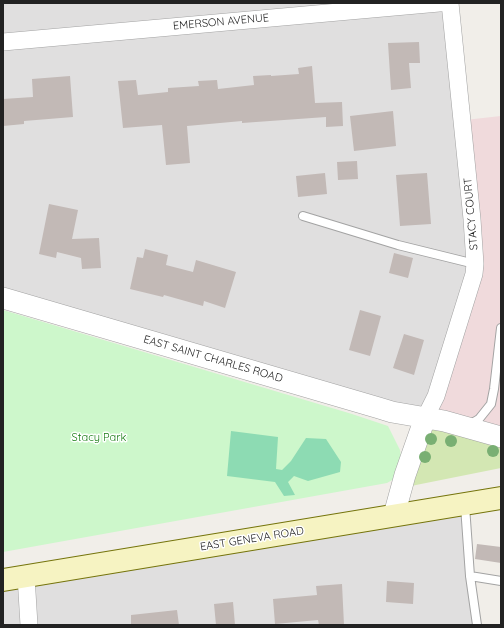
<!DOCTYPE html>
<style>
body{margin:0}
#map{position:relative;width:504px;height:628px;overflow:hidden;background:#f1eee9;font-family:Quicksand,sans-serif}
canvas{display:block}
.frame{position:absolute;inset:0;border:4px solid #222;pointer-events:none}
</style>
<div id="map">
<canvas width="504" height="628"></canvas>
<div class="frame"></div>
</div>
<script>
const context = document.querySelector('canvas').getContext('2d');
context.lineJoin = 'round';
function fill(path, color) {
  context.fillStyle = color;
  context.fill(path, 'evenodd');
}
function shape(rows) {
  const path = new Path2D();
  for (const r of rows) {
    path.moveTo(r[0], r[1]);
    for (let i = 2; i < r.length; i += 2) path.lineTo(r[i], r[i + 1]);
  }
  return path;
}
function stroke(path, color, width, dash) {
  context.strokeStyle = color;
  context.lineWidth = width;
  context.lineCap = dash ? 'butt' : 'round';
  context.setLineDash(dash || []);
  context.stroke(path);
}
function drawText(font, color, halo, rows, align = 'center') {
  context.font = font + ' Quicksand,sans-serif';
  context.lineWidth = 3;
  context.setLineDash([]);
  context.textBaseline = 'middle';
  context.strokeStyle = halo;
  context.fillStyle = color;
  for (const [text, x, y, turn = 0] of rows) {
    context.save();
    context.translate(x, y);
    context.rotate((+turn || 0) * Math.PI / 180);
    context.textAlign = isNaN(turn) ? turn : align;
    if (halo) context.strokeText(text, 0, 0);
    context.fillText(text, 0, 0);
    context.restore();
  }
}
const residential = shape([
 [3,3,449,3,475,269,429,412,3,288],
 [464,514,473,625,36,625,33,582],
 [22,585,24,625,3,625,3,588]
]);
const commercial = shape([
 [501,116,501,432,429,412,475,269,465,120]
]);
const grass = shape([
 [433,427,501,446,501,468,411,486,429,429]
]);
const park = shape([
 [3,310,352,414,388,426,400,450,401,458,394,479,387,483,3,552]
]);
const pitch = shape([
 [231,431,278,437,276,469,282,470,291,461,306,438,326,439,341,462,340,472,308,481,294,476,288,482,295,495,284,496,275,482,227,476]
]);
const building = shape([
 [419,42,420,63,409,63,411,88,391,90,388,43],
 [312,66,315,103,342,102,343,126,326,127,326,117,242,123,242,121,187,126,190,163,166,165,162,125,123,128,118,81,136,80,138,95,168,92,168,88,199,86,198,81,217,80,218,89,254,85,253,76,271,75,271,76,299,74,298,68],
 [70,76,73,117,24,121,24,124,3,126,3,99,33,97,32,79],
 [393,111,396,146,354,151,350,116],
 [357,161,358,179,338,180,337,162],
 [325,173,327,194,298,197,296,176],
 [427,173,431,224,400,226,396,175],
 [49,204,78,210,72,239,99,238,101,268,82,269,81,258,57,252,56,258,39,254],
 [145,249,168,255,166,265,193,272,196,260,236,272,225,308,204,301,203,306,164,295,163,297,130,289,137,257,143,258],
 [394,253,413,258,408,278,389,273],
 [360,310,381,316,370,356,349,350],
 [404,334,424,340,414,375,393,368],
 [477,544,501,547,501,563,475,559],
 [387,581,414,583,413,604,386,602],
 [342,584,344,625,319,625,318,620,275,624,273,599,317,595,316,586],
 [233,602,235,625,216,625,214,604],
 [177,610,179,625,131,625,131,615]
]);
const service = shape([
 [303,216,398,245,475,264],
 [469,425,479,419,491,404,494,389,501,328],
 [465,506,470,576,477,625],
 [470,576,501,581]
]);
const minor = shape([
 [3,42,439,3],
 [425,418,436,396,474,274,475,264,472,219,450,3],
 [26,576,29,625]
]);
const tertiary = shape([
 [3,298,379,408,392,412,444,421,501,437],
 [394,515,405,475,425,418]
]);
const secondary = shape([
 [3,580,501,498]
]);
const trees = [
 [431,439],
 [451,441],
 [493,451],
 [425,457]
];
const streetNames = [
 ["EMERSON AVENUE",221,22,-5],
 ["STACY COURT",471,214,-95],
 ["EAST SAINT CHARLES ROAD",213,359,16],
 ["EAST GENEVA ROAD",252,539,-9]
];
const parkNames = [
 ["Stacy Park",99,438]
];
fill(residential, '#e0dfdf');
fill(commercial, '#f0dadc');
fill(grass, '#d3e7b3');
fill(park, '#cdf7cb');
fill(pitch, '#8ddbb3');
fill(building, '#c2b9b6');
stroke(service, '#a3a3a3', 10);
stroke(minor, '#a3a3a3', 18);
stroke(tertiary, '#a3a3a3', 22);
stroke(secondary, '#75740c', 24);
stroke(service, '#fff', 8);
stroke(minor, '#fff', 17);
stroke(tertiary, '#fff', 21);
stroke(secondary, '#f6f3c2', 22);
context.fillStyle = '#79af73';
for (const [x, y] of trees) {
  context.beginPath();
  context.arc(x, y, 6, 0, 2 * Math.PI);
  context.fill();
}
drawText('11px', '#222', '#fff', streetNames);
drawText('11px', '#177c13', '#fff', parkNames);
</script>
